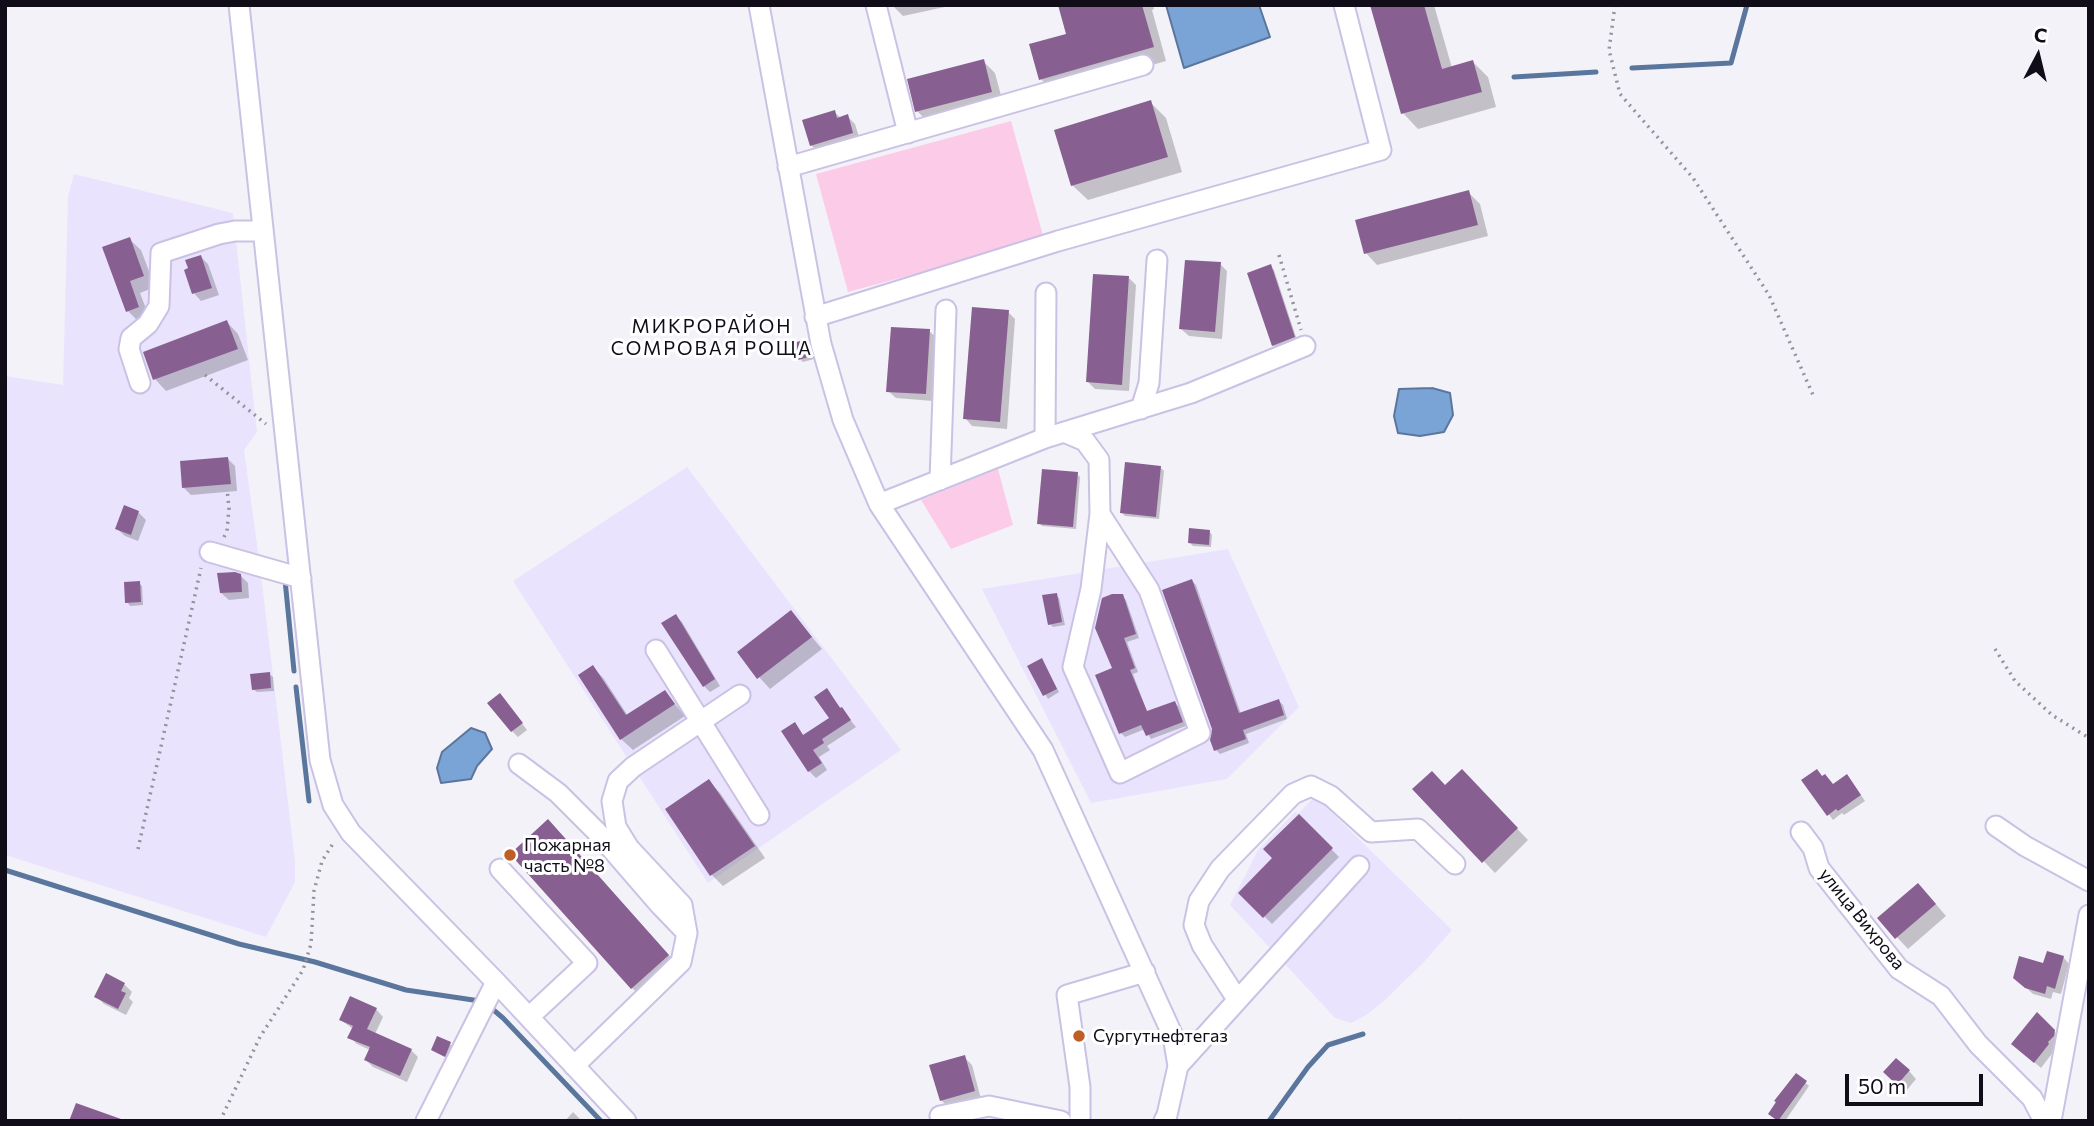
<!DOCTYPE html>
<meta charset="utf-8">
<style>
body{margin:0}
#map{position:relative;width:2094px;height:1126px;overflow:hidden;background:#f4f2f9;font-family:Commissioner,sans-serif}
canvas{display:block}
.frame{position:absolute;inset:0;border:7px solid #100c18;pointer-events:none}
.north{position:absolute;left:2003px;top:21px;width:70px;height:70px;-webkit-text-stroke:5px #fff;paint-order:stroke;rotate:7deg;font-size:19px;font-weight:700;line-height:28px;text-align:center;color:#100c18}
.north::after{content:'';display:block;margin:auto;width:24px;height:32px;background:#100c18;clip-path:polygon(50% 0,100% 100%,50% 72%,0 100%)}
.scale{position:absolute;left:1845px;top:1074px;width:138px;height:32px;box-sizing:border-box;border:4px solid #100c18;border-top:0;padding-left:9px;font-size:21px;line-height:24px;white-space:nowrap;color:#100c18;-webkit-text-stroke:5px #fff;paint-order:stroke}
</style>
<div id="map">
<canvas width="2094" height="1126"></canvas>
<div class="frame"></div>
<div class="north">С</div>
<div class="scale">50 m</div>
</div>
<script>
const context = document.querySelector('canvas').getContext('2d');
context.lineJoin = 'round';
function fill(path, color) {
  context.fillStyle = color;
  context.fill(path, 'evenodd');
}
function shape(rows) {
  const path = new Path2D();
  for (const r of rows) {
    path.moveTo(r[0], r[1]);
    for (let i = 2; i < r.length; i += 2) path.lineTo(r[i], r[i + 1]);
  }
  return path;
}
function stroke(path, color, width, dash) {
  context.strokeStyle = color;
  context.lineWidth = width;
  context.lineCap = dash ? 'butt' : 'round';
  context.setLineDash(dash || []);
  context.stroke(path);
}
function drawText(font, color, halo, rows, align = 'center') {
  context.font = font + ' Commissioner,sans-serif';
  context.lineWidth = 6;
  context.setLineDash([]);
  context.textBaseline = 'middle';
  context.strokeStyle = halo;
  context.fillStyle = color;
  for (const [text, x, y, turn = 0] of rows) {
    context.save();
    context.translate(x, y);
    context.rotate((+turn || 0) * Math.PI / 180);
    context.textAlign = isNaN(turn) ? turn : align;
    if (halo) context.strokeText(text, 0, 0);
    context.fillText(text, 0, 0);
    context.restore();
  }
}
const built = shape([
 [74,174,233,213,257,432,244,450,260,566,295,861,295,882,266,937,5,855,5,376,63,385,68,197],
 [687,467,901,750,708,883,513,581],
 [1228,549,1299,707,1227,779,1091,803,982,589],
 [1315,796,1452,930,1424,962,1387,998,1368,1014,1351,1023,1335,1018,1230,905,1258,850,1295,812,1298,814]
]);
const green = shape([
 [1011,121,1044,239,848,292,816,174],
 [998,469,1013,525,951,549,921,500]
]);
const water = shape([
 [1166,5,1259,5,1270,37,1184,68,1166,5],
 [1432,388,1450,393,1453,415,1444,432,1420,436,1398,433,1394,416,1399,389,1432,388],
 [471,728,485,733,492,749,477,766,471,779,441,783,437,768,442,752,471,728]
]);
const shadow = shape([
 [892,5,954,5,903,16],
 [1060,5,1153,5,1154,9,1152,10,1166,61,1055,93,1041,79,1068,35],
 [1372,5,1434,5,1452,68,1473,62,1488,77,1496,107,1418,129,1403,113],
 [983,61,995,73,1003,103,928,122,917,111],
 [1150,102,1166,118,1182,172,1088,200,1072,185],
 [834,112,841,118,847,116,855,124,860,140,819,153,811,145],
 [1468,192,1480,204,1488,236,1377,265,1366,253],
 [129,239,141,250,155,287,140,293,150,319,139,322,128,311],
 [201,257,208,264,219,295,201,301,194,293,186,271],
 [1220,264,1227,271,1222,339,1189,336,1181,329],
 [1270,266,1274,270,1297,340,1277,348,1273,345],
 [1129,278,1136,285,1129,391,1095,389,1088,382],
 [1008,312,1015,319,1007,429,972,426,965,418],
 [227,322,238,334,248,360,166,391,155,379],
 [929,331,937,338,933,401,896,398,888,391],
 [807,341,810,344,814,359,803,362,800,359],
 [228,459,235,466,237,491,191,495,184,488],
 [1160,467,1164,471,1159,519,1125,516,1122,513],
 [1077,474,1080,477,1076,529,1042,526,1039,523],
 [138,512,146,520,138,541,125,536,117,529],
 [1209,531,1212,535,1211,547,1193,546,1190,543],
 [240,575,248,583,249,598,229,600,221,593],
 [1192,581,1196,585,1241,714,1279,701,1283,705,1287,719,1246,734,1249,743,1220,754,1216,750],
 [139,583,142,586,143,605,130,606,127,602],
 [1056,595,1059,598,1065,625,1053,627,1050,624],
 [1122,596,1126,600,1139,638,1127,642,1138,672,1133,674,1146,709,1148,713,1175,703,1179,707,1186,726,1151,739,1145,729,1125,737,1121,733,1115,669],
 [791,612,822,649,770,689,759,677],
 [676,616,682,622,720,686,710,692,704,686],
 [1042,660,1059,692,1048,699,1029,667],
 [593,667,604,679,628,716,665,692,685,716,633,750,621,739],
 [269,674,273,677,274,691,257,692,253,689],
 [827,691,856,727,827,746,830,750,819,757,827,770,816,778,809,771,794,724,804,736,831,718],
 [505,701,527,730,518,737,512,731],
 [1462,772,1528,840,1495,873,1415,789,1445,787],
 [1804,780,1833,786,1852,782,1865,801,1844,815,1842,813,1833,820],
 [709,781,720,793,765,858,723,886,712,875,667,810],
 [1299,816,1339,857,1272,924,1241,893,1275,858],
 [564,837,683,971,648,1003,632,988],
 [1929,896,1946,916,1908,949,1879,918],
 [2063,957,2069,964,2061,994,2053,992,2051,999,2033,994,2022,984,2045,965],
 [107,976,124,984,132,992,129,998,133,1002,126,1015,104,1004,96,996],
 [376,1009,383,1017,375,1034,411,1050,418,1057,407,1082,373,1067,366,1060,370,1050,357,1044,350,1037,353,1029,341,1020],
 [2037,1015,2061,1038,2053,1050,2054,1051,2041,1068,2020,1050],
 [450,1044,453,1047,448,1058,433,1050],
 [964,1057,972,1065,981,1099,949,1108,941,1100],
 [1909,1071,1916,1079,1906,1091,1893,1079],
 [1796,1075,1809,1086,1785,1121,1779,1121,1773,1117],
 [573,1112,582,1121,565,1121]
]);
const stream = shape([
 [1632,68,1731,63,1747,5],
 [1514,77,1596,72],
 [285,580,294,671],
 [296,687,309,801],
 [5,870,239,944,315,962,406,990,480,1001],
 [490,1007,503,1018,601,1121],
 [1269,1121,1308,1067,1328,1045,1363,1034]
]);
const building = shape([
 [1058,5,1142,5,1154,47,1039,80,1029,44,1066,34],
 [1370,5,1424,5,1442,69,1473,60,1482,92,1401,114],
 [984,59,992,92,915,112,907,79],
 [1151,100,1168,157,1071,186,1054,130],
 [835,110,837,118,848,114,853,133,810,146,802,120],
 [1469,190,1478,225,1364,254,1355,220],
 [130,237,144,276,130,281,139,307,126,312,102,247],
 [201,255,212,288,192,294,184,270,188,268,185,260],
 [1185,260,1221,262,1215,332,1179,329],
 [1271,264,1295,337,1272,346,1247,273],
 [1093,274,1129,276,1122,385,1086,382],
 [972,307,1009,310,1000,422,963,419],
 [227,320,238,349,153,380,143,352],
 [891,327,930,329,926,394,886,392],
 [808,339,812,356,798,360,793,343],
 [228,457,231,484,182,488,180,461],
 [1125,462,1161,466,1156,517,1120,513],
 [1042,469,1078,472,1073,527,1037,524],
 [124,505,139,511,131,535,115,529],
 [1189,528,1210,530,1209,545,1188,543],
 [235,572,241,574,242,592,220,593,217,573],
 [1192,579,1239,713,1279,699,1284,715,1243,730,1246,739,1214,751,1210,740,1212,729,1162,590],
 [140,581,141,602,125,603,124,582],
 [1057,593,1062,622,1048,625,1042,595],
 [1112,594,1123,594,1136,634,1124,638,1135,668,1130,670,1147,711,1175,701,1183,722,1146,736,1141,725,1119,734,1095,675,1112,668,1095,628,1102,598],
 [791,610,812,637,757,679,737,652],
 [676,614,715,679,703,687,661,623],
 [1042,658,1057,689,1043,696,1027,666],
 [593,665,626,715,665,690,675,704,620,740,578,675],
 [270,672,271,688,252,690,250,674],
 [827,688,840,708,842,707,851,720,822,739,824,743,813,750,822,763,808,772,781,731,795,722,803,735,829,718,814,697],
 [500,693,523,723,511,732,487,703],
 [1462,769,1518,828,1482,863,1412,789,1432,771,1445,785],
 [1817,769,1822,776,1825,774,1833,784,1847,774,1861,795,1838,811,1836,809,1827,816,1801,780],
 [709,779,755,846,710,876,665,809],
 [1299,814,1333,848,1263,918,1238,893,1272,858,1263,849],
 [548,819,669,955,631,989,510,854],
 [1918,883,1936,904,1895,939,1877,918],
 [2047,951,2064,956,2055,989,2047,986,2045,994,2025,988,2013,978,2019,956,2043,963],
 [106,973,125,983,121,991,126,993,118,1009,94,997],
 [350,996,377,1008,367,1029,412,1049,400,1076,364,1060,370,1047,347,1038,353,1026,339,1020],
 [2037,1012,2055,1030,2054,1036,2048,1042,2049,1044,2034,1063,2011,1044],
 [437,1036,451,1042,445,1057,431,1050],
 [965,1055,975,1091,940,1101,929,1065],
 [1896,1058,1910,1070,1897,1085,1883,1072],
 [1796,1073,1807,1081,1778,1121,1768,1114,1776,1102,1774,1101],
 [76,1103,121,1119,121,1121,69,1121]
]);
const path = shape([
 [1615,5,1609,50,1620,94,1693,178,1769,295,1813,395],
 [1279,255,1301,330],
 [205,375,266,424],
 [224,537,227,531,229,508,227,489],
 [1995,649,2015,681,2052,715,2089,738],
 [138,849,201,568],
 [220,1121,260,1037,303,970,311,944,314,891,322,861,334,842],
 [1461,1121,1462,1119]
]);
const minor = shape([
 [239,5,320,760,333,805,351,833,496,982,626,1121],
 [759,5,821,344,843,420,879,504,1043,750,1173,1036,1178,1066,1167,1115,1164,1121],
 [876,5,908,133],
 [788,167,1143,65],
 [815,317,1058,241,1381,150,1344,5],
 [140,383,129,349,131,338,148,324,159,306,161,253,219,234,235,231,263,231],
 [1141,409,1149,383,1157,260],
 [1066,433,1085,441,1099,460,1100,514,1149,590,1200,733,1120,773,1073,667,1091,589,1100,514],
 [1045,438,1046,293],
 [940,480,946,310],
 [879,504,1045,438,1191,393,1305,346],
 [210,552,301,578],
 [656,650,759,815],
 [519,764,558,793,596,831,660,905,687,933],
 [1996,826,2025,846,2089,881],
 [1801,832,1813,848,1819,868,1899,969,1941,996,1978,1044,2032,1098,2044,1121],
 [500,869,587,963,529,1017],
 [1237,999,1202,945,1194,925,1199,901,1220,869,1293,794,1311,786,1331,796,1371,832,1418,829,1455,864],
 [574,1066,681,962,687,933,682,905,629,848,616,827,612,801,618,781,633,767,740,695],
 [1178,1066,1359,866],
 [426,1121,496,982],
 [941,1121,940,1116,989,1106,1061,1121],
 [1080,1121,1080,1087,1067,995,1145,972],
 [2051,1121,2089,915]
]);
const markers = [
 [510,855,7,"#c05d25"],
 [1079,1036,7,"#c05d25"]
];
const poiNames = [
 ["Пожарная",524,845],
 ["часть №8",524,866],
 ["Сургутнефтегаз",1093,1036]
];
const streetNames = [
 ["улица Вихрова",1862,919,51]
];
const neighbourhoodNames = [
 ["МИКРОРАЙОН",712,327],
 ["СОМРОВАЯ РОЩА",712,349]
];
fill(built, '#eae3fd');
fill(green, '#fbcbe8');
fill(water, '#7ba4d6');
stroke(water, '#5b769d', 2);
fill(shadow, '#0003');
stroke(stream, '#5b769d', 5);
fill(building, '#876091');
stroke(minor, '#cac1e4', 23);
stroke(path, '#94929b', 3.5, [2, 5]);
stroke(minor, '#fff', 19);
for (const [x, y, r, color] of markers) {
  const dot = new Path2D();
  dot.arc(x, y, r, 0, 2 * Math.PI);
  context.fillStyle = color;
  context.fill(dot);
  stroke(dot, '#fff', 2.5);
}
drawText('18px', '#100c18', '#fff', poiNames, 'left');
drawText('18px', '#100c18', '#fff', streetNames);
context.letterSpacing = '2px';
drawText('19px', '#100c18', '#fff', neighbourhoodNames);
context.letterSpacing = '0px';
</script>
